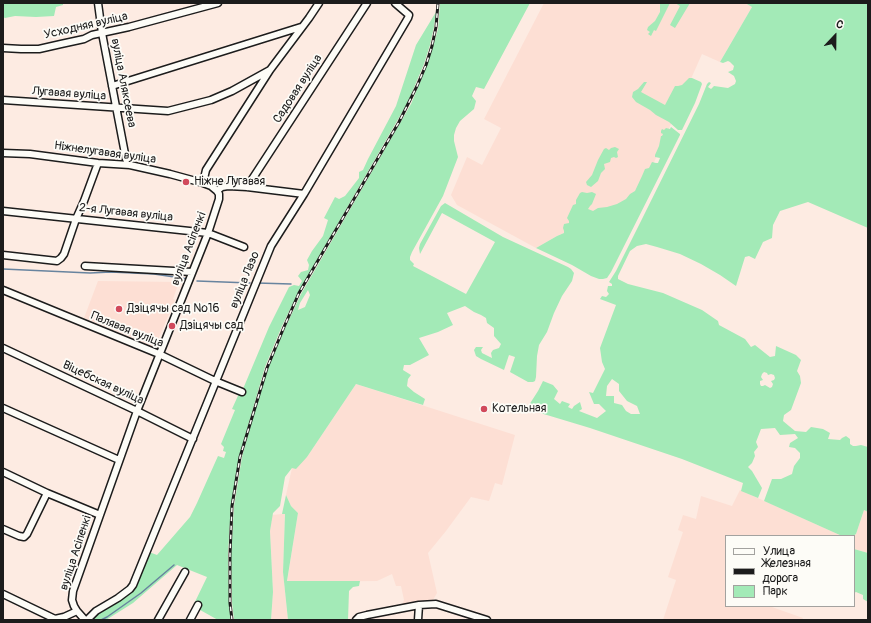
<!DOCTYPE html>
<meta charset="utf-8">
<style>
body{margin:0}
#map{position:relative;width:871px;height:623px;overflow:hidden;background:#fdebe2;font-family:Pangolin,sans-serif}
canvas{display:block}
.frame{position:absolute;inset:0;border:4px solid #1c1c1c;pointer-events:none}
.legend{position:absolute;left:725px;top:535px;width:130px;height:72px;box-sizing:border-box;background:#fdfcf7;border:1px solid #a3a29f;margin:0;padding:5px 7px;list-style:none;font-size:12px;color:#1c1c1c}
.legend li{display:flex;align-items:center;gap:8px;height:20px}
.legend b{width:20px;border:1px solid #a3a29f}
.north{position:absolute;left:815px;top:16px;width:40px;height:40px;-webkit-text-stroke:3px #fdfcf7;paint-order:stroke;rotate:22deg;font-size:11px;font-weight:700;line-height:16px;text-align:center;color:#1c1c1c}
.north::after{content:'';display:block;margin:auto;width:14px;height:18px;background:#1c1c1c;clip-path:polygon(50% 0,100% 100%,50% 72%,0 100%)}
</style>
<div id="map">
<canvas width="871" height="623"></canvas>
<div class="frame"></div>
<ul class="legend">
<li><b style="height:5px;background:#fdfcf7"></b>Улица</li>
<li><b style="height:5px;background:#1c1c1c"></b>Железная дорога</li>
<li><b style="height:11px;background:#a3eab7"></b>Парк</li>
</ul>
<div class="north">С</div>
</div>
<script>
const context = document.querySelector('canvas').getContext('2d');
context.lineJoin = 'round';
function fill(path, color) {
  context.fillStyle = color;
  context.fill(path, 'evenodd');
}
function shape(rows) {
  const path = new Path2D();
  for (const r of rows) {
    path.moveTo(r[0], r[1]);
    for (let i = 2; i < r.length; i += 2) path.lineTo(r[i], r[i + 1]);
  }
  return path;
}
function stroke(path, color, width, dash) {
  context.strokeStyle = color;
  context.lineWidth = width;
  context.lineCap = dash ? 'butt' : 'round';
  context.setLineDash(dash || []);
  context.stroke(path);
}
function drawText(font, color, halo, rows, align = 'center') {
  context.font = font + ' Pangolin,sans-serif';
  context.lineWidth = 3.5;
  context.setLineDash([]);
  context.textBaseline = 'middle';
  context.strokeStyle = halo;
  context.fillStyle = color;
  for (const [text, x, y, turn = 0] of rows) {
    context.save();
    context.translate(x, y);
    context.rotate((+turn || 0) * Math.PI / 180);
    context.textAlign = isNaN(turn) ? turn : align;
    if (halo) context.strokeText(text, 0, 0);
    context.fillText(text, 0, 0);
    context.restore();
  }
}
const built = shape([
 [544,3,745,3,752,7,720,62,702,54,636,203,557,236,536,248,457,205,451,195,467,157,482,165,501,128,484,119],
 [98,281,179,282,173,299,175,300,154,349,138,342,138,340,84,318],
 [356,384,515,435,502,485,495,483,489,501,471,497,446,531,428,553,437,593,433,600,402,606,404,600,401,586,396,586,392,574,377,581,287,582,298,513,291,506,286,495,292,468,307,457],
 [740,490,842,536,726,536,726,606,769,606,803,618,802,620,663,620,676,580,668,577,683,532,678,530,683,515,696,519,701,496,732,506],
 [864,510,868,512,868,553,854,549,853,536,856,534],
 [282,514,285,514,283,572,288,620,271,620,273,592,270,531,272,515]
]);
const green = shape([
 [3,3,63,3,63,5,56,7,54,16,36,17,15,16,5,18,3,17],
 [440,3,530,3,484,89,476,87,472,96,476,101,474,109,460,121,456,128,454,135,454,141,458,157,443,196,412,252,410,257,410,260,414,264,413,266,466,294,495,242,442,213,420,254,419,248,420,244,441,206,445,203,503,237,568,267,571,269,574,273,572,281,562,296,554,313,547,332,539,345,537,356,536,377,535,381,533,382,528,382,510,372,515,357,509,355,504,370,481,359,476,356,474,350,476,347,483,347,481,350,482,353,492,358,491,353,493,350,499,348,501,344,494,336,494,328,487,323,486,318,481,315,474,312,465,306,447,313,453,325,438,332,419,338,429,355,410,365,404,365,403,370,411,375,408,379,407,386,414,392,425,399,423,405,356,384,307,457,296,469,292,468,285,477,280,506,273,513,270,531,273,592,271,620,234,620,232,602,231,555,234,506,242,457,252,420,268,368,285,328,301,294,411,104,427,65,433,46,438,29],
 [308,290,310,295,305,307,298,310,300,303],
 [660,3,670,3,656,31,654,30,651,36,648,34,650,32,647,30,648,27,655,21,660,12],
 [675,3,690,3,675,28,670,25,680,6],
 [745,3,868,3,868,228,808,202,780,211,773,225,772,238,763,242,755,259,749,256,745,257,736,286,720,275,701,264,680,254,657,247,646,244,637,246,630,251,618,276,618,279,628,284,663,293,702,310,718,321,719,325,745,339,751,347,755,345,770,357,775,356,776,346,796,355,801,360,797,371,800,376,801,383,791,410,784,415,783,421,795,431,806,432,811,427,823,429,830,433,828,439,840,440,842,438,846,436,850,439,850,444,853,446,856,446,861,445,868,447,868,512,864,510,856,534,853,536,842,536,764,501,772,479,781,479,792,474,794,466,800,458,800,453,795,448,789,447,790,443,798,438,795,434,780,435,775,428,761,429,756,442,758,447,754,452,755,456,752,463,748,467,752,471,762,488,758,498,741,491,743,483,682,459,590,428,527,409,529,405,538,391,543,381,553,385,558,391,554,399,560,404,562,401,570,404,568,407,572,409,574,406,580,402,582,409,579,411,597,418,606,411,599,404,594,404,589,392,593,393,605,369,602,362,600,348,616,305,600,299,602,296,606,297,609,294,607,291,608,286,612,286,612,284,609,282,616,271,642,219,699,104,707,84,709,82,711,83,708,87,711,89,714,86,728,88,735,84,736,81,734,76,728,72,733,70,734,66,730,62,728,61,723,63,720,62,752,7],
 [764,372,767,373,768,375,771,374,774,375,775,378,774,380,771,381,773,384,772,387,770,388,765,385,763,386,761,386,760,384,760,381,763,380,761,377,762,374],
 [612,379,619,384,619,391,627,401,637,406,640,414,631,414,626,411,622,405,614,403,614,396,606,396,607,386],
 [436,12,434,27,430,45,424,64,408,102,298,293,282,326,265,367,239,457,231,506,228,554,229,603,231,620,218,620,193,606,207,577,177,565,133,603,106,620,92,620,94,616,132,590,149,552,157,555,190,517,197,503,218,456,224,458,226,452,223,451,224,447,221,444,235,410,232,409,241,389,243,389,269,327,289,287,294,285,299,286,302,281,298,276,301,272,308,270,309,265,307,260,312,251,323,236,328,220,324,218,335,197,339,199,345,196,359,178,359,172,363,170,368,159,396,106,416,45],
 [689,78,692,78,701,82,702,84,695,103,682,130,678,130,669,122,656,115,650,110,636,102,632,97,633,92,638,89,644,82,647,82,641,92,665,105,675,86,678,86,682,85],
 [671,127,680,134,680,135,611,272,607,278,603,279,599,279,591,276,572,265,536,248,557,236,564,233,564,231,563,228,564,224,569,223,569,221,567,218,573,205,576,204,576,200,580,193,582,192,587,193,592,192,596,194,592,204,590,206,588,209,593,211,598,208,607,207,617,204,626,199,630,194,635,191,642,176,645,169,649,168,652,162,656,163,658,163,660,158,655,157,655,155,659,146,661,136,662,136,663,134,661,133,661,131,662,129,664,130,666,128,670,129],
 [615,147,619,149,617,152,618,157,616,158,614,157,611,158,610,162,604,164,605,169,601,173,598,181,591,187,587,185,586,182,592,175,598,160,604,149,606,148,609,150,611,148],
 [286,495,291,506,298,513,287,581,360,581,359,586,353,587,349,591,348,620,288,620,283,572,285,514,282,514],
 [854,549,868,553,868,602,863,599,863,595,856,592,854,593]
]);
const stream = shape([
 [3,269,90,273,111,272,154,274,188,279],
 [197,281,250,283],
 [257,283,291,284],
 [101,620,107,617,141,593,174,565]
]);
const minor = shape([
 [98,3,102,33,126,159,130,165],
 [3,48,21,49,39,49,61,44,84,39,92,35,129,27,218,3],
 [112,86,301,27],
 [3,100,168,111,211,100,232,91,270,70],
 [3,153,30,154,98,163,130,165,170,174,203,183,211,186,217,191,219,194,219,199,208,233,137,411,73,591,72,600,74,606,77,611,85,620],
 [203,183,206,170,270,70,309,18,319,3],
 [247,187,367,3],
 [217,191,222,187,228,186,247,187,304,194],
 [3,211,208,233,244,247],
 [3,255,57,261,61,258,64,254,76,219,84,201,98,163],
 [85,266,192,272],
 [3,290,159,354,215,381,242,392],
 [3,348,137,411,193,439],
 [3,408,119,460],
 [3,472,47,493,100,515],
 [3,529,19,536,24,537,27,534,47,493],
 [3,594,55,619,64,617,77,611],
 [87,620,96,611,118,598,130,589,133,585,271,246,304,194,408,18,409,15,395,3],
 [158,620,185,572],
 [190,620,198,605],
 [356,620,359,617,367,615,419,605,436,604,487,620],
 [418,620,419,605]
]);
const rail = shape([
 [232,620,230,603,230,555,232,506,240,457,267,368,284,327,299,293,399,122,417,86,426,65,432,46,436,27,438,3]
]);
const markers = [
 [186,182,4,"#d1495b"],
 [119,309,4,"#d1495b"],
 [172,326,4,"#d1495b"],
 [484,409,4,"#d1495b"]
];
const streetNames = [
 ["Усходняя вуліца",86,26,-13],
 ["вуліца Аляксеева",123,83,79],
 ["Садовая вуліца",298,89,-57],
 ["Лугавая вуліца",69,94,4],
 ["Ніжнелугавая вуліца",105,153,8],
 ["2-я Лугавая вуліца",126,213,6],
 ["вуліца Асіпенкі",189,249,-69],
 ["вуліца Лазо",245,280,-68],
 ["Палявая вуліца",127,330,22],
 ["Віцебская вуліца",103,383,25],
 ["вуліца Асіпенкі",76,553,-72]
];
const poiNames = [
 ["Ніжне Лугавая",194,182],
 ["Дзіцячы сад №16",127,309],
 ["Дзіцячы сад",180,326],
 ["Котельная",492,409]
];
fill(built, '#fddfd4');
fill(green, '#a3eab7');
stroke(stream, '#68849f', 1.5);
stroke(minor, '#1c1c1c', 9);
stroke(minor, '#fdfcf7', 6);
stroke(rail, '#1c1c1c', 3);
stroke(rail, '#fdfcf7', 1.5, [4.5]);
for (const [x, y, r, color] of markers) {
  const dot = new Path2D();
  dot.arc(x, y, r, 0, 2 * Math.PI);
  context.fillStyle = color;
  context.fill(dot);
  stroke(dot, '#fdfcf7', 1.5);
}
drawText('12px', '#1c1c1c', '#fdfcf7', streetNames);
drawText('12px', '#1c1c1c', '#fdfcf7', poiNames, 'left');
</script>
